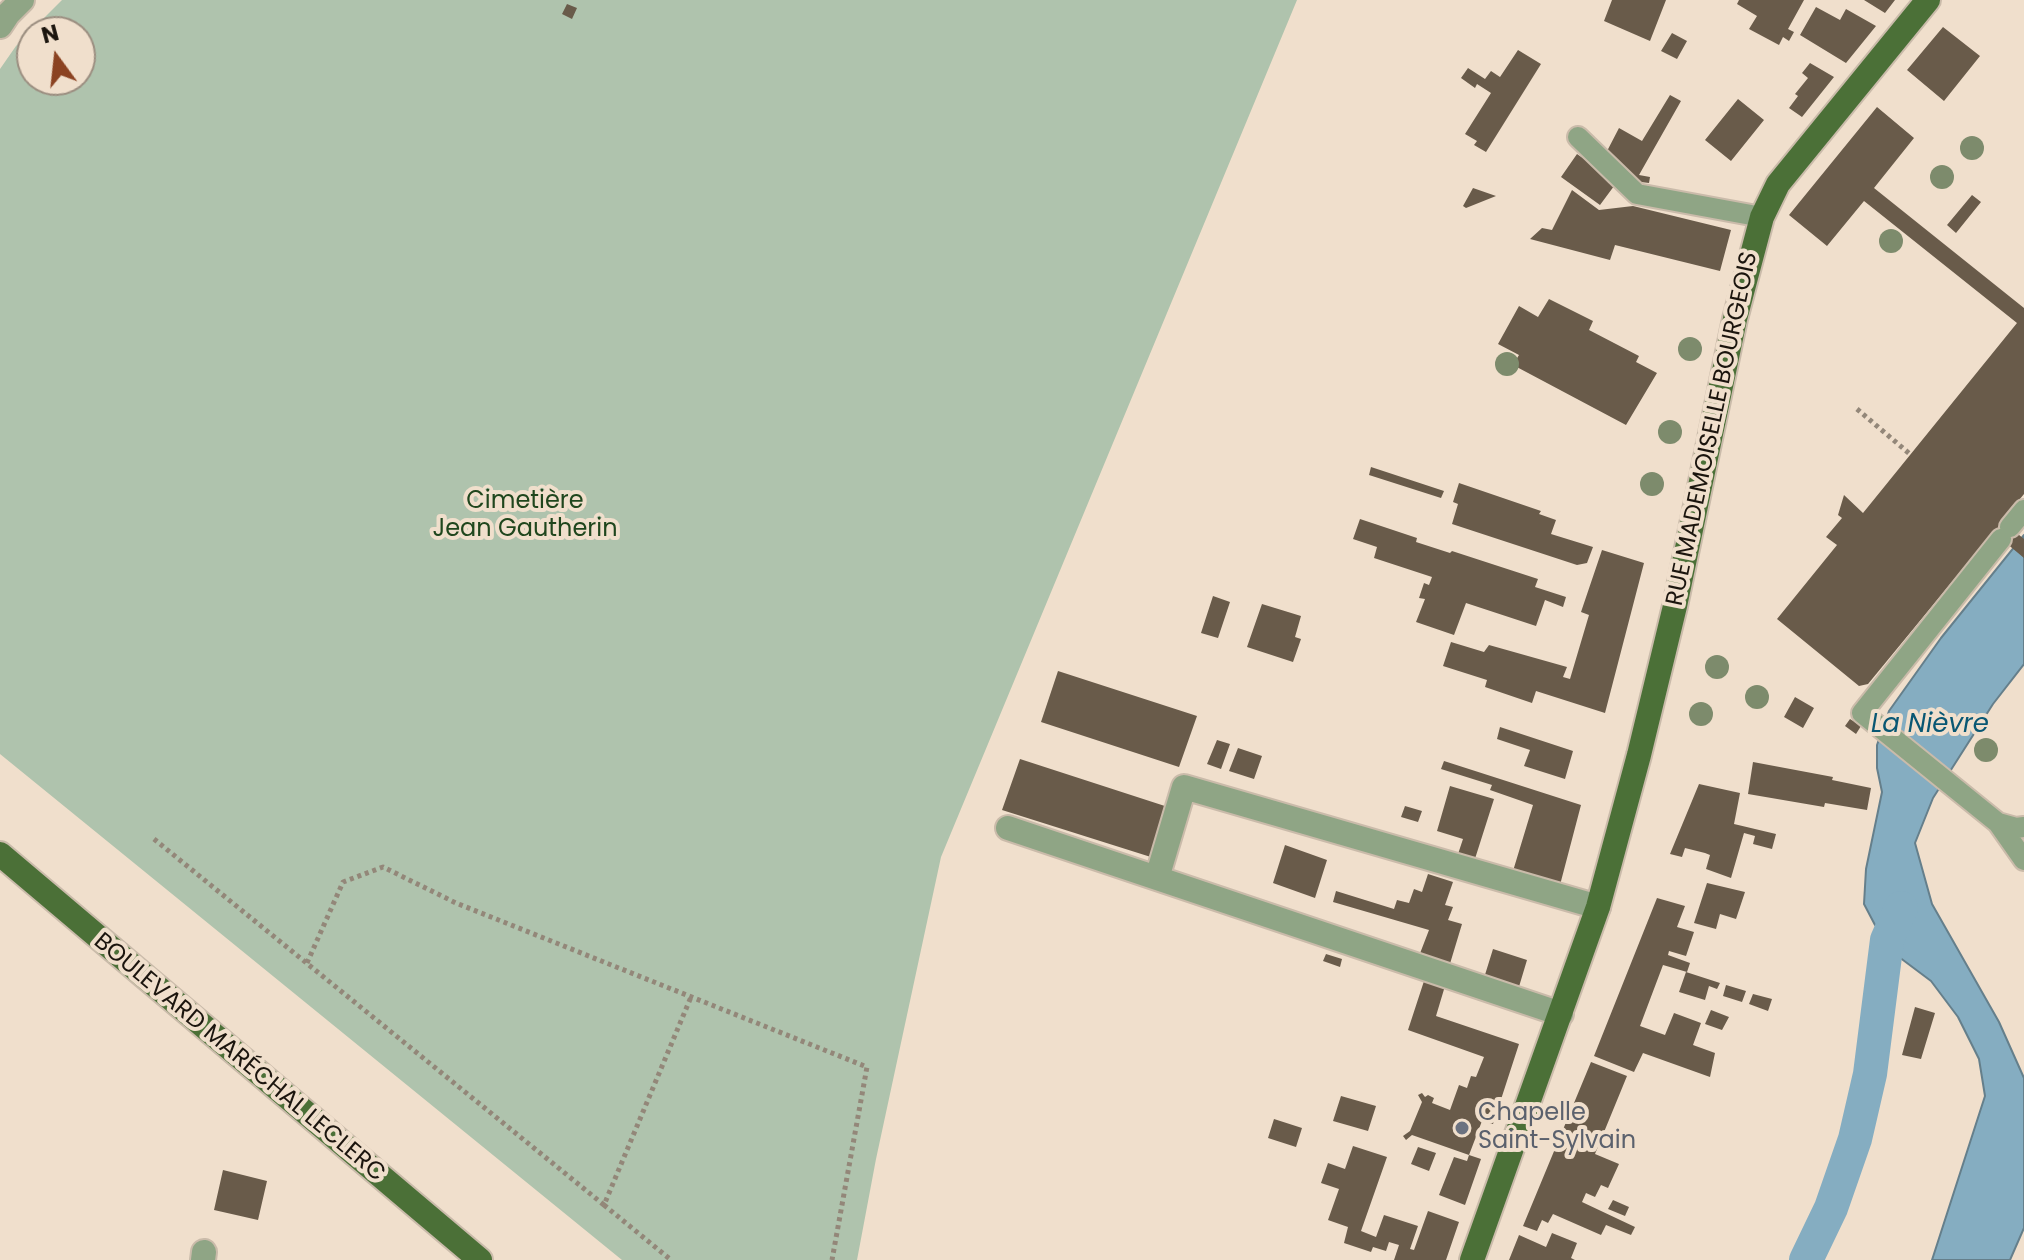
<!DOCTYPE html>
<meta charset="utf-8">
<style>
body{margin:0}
#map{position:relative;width:2024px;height:1260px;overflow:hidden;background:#f0dfcc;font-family:Poppins,sans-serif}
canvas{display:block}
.north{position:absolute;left:16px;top:16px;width:80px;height:80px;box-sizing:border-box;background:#f0dfcc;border:2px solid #9b8e80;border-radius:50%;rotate:345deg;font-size:22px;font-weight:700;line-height:32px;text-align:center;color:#1b150e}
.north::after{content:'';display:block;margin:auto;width:28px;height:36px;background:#8b4322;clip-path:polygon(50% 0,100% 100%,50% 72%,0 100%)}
</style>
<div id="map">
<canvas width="2024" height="1260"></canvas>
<div class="north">N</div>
</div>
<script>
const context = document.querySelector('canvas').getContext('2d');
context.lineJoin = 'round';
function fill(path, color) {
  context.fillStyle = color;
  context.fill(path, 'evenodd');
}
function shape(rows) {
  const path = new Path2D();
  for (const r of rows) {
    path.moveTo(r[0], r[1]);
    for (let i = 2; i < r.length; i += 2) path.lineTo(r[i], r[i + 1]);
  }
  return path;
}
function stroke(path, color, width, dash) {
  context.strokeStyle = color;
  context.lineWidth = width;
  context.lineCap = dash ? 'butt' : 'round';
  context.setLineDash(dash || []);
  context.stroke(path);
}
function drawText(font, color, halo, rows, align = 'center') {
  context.font = font + ' Poppins,sans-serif';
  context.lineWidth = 8;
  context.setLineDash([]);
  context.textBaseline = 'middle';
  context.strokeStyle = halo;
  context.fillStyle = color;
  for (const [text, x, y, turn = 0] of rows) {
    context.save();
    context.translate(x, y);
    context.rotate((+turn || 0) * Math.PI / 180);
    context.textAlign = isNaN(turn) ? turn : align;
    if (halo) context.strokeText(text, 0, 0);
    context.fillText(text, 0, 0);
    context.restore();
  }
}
const green = shape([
 [62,0,1297,0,941,857,876,1159,857,1260,622,1260,0,754,0,69,16,46],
 [32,32,80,32,80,80,32,80]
]);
const water = shape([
 [2024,535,2024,664,1993,704,1933,798,1915,843,1932,904,1999,1022,2024,1078,2024,1228,2010,1260,1932,1260,1985,1096,1979,1059,1958,1017,1931,981,1899,957,1875,925,1864,904,1866,869,1882,792,1877,768,1877,745,1889,711,1941,638,2024,535]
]);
const canal = shape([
 [1806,1260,1831,1208,1855,1139,1870,1074,1887,940,1901,908]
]);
const building = shape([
 [1612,0,1666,0,1650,41,1604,21],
 [1739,0,1804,0,1788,29,1794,32,1789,41,1783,37,1779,45,1749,29,1757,16,1737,4],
 [1864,0,1895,0,1885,13],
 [567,4,577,8,572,19,562,14],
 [1816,7,1840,20,1846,9,1876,26,1846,63,1800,35],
 [1943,27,1980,56,1944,101,1907,70],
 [1672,33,1687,41,1677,59,1661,51],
 [1518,50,1541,64,1486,152,1474,145,1477,141,1465,134,1491,93,1477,84,1475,88,1461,78,1468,68,1485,79,1491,71,1500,77],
 [1810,63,1834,77,1802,117,1789,108,1798,96,1795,94,1808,78,1802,73],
 [1670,95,1681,101,1639,175,1650,177,1649,183,1633,181,1605,155,1619,128,1642,141],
 [1738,99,1764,120,1731,161,1705,140],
 [1877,107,1914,138,1874,188,2024,308,2024,494,2002,521,2024,539,2024,558,1993,532,1868,684,1859,686,1777,619,1837,545,1826,537,1842,518,1838,515,1844,495,1863,513,2017,323,1864,201,1827,246,1789,215],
 [1577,154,1617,182,1600,205,1561,177],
 [1473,188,1496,196,1466,208,1463,206],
 [1572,190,1599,210,1633,206,1731,230,1720,271,1615,245,1610,260,1530,239,1542,228,1552,230],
 [1972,195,1981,202,1956,233,1947,225],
 [1549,299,1593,321,1589,330,1639,356,1636,362,1657,373,1626,425,1513,365,1519,355,1498,344,1519,306,1538,317],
 [1371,467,1444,491,1441,498,1369,475],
 [1459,483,1541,511,1539,514,1556,520,1551,534,1593,547,1587,563,1577,565,1452,524,1458,504,1453,502],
 [1360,519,1417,538,1416,542,1450,553,1452,551,1538,579,1535,587,1566,597,1563,607,1545,600,1536,626,1466,603,1454,635,1416,622,1425,599,1419,598,1424,583,1429,585,1432,577,1374,558,1377,547,1353,539],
 [1602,550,1644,563,1605,713,1536,691,1532,703,1485,687,1487,680,1443,666,1451,642,1484,652,1489,645,1567,667,1563,677,1570,679,1589,615,1581,612],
 [1213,596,1230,602,1218,638,1201,633],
 [1262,604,1301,616,1295,637,1301,639,1293,662,1247,647],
 [1058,671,1197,716,1179,767,1041,722],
 [1795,697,1814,708,1803,728,1784,717],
 [1850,719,1861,726,1856,734,1845,726],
 [1500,727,1573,751,1565,779,1524,766,1530,750,1497,739],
 [1217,740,1230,744,1221,769,1207,764],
 [1238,748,1262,756,1254,779,1229,771],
 [1020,759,1171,808,1154,858,1002,810],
 [1444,761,1581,805,1560,885,1513,871,1533,805,1490,790,1492,785,1441,769],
 [1753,762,1833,777,1832,780,1871,788,1867,810,1825,803,1824,807,1748,794],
 [1699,784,1740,793,1734,824,1776,834,1772,849,1753,844,1755,836,1744,833,1731,878,1706,869,1710,855,1705,853,1685,848,1682,857,1670,854],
 [1450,786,1494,799,1473,865,1456,860,1463,839,1437,831],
 [1405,806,1422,811,1418,822,1401,817],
 [1285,845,1327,860,1315,898,1273,883],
 [1428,874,1453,882,1445,905,1453,907,1448,920,1462,924,1449,967,1419,956,1429,930,1333,902,1336,891,1394,909,1397,900,1409,903,1414,889,1422,892],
 [1707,883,1745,892,1736,919,1720,914,1716,929,1694,923],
 [1657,898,1685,906,1677,927,1694,932,1686,956,1669,951,1668,955,1690,963,1687,972,1663,965,1640,1026,1665,1035,1674,1013,1701,1023,1693,1045,1715,1053,1710,1077,1643,1053,1634,1072,1594,1056],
 [1493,949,1527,960,1518,990,1484,978],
 [1326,954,1342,959,1340,967,1323,961],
 [1686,972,1720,983,1717,989,1709,986,1705,1000,1679,992],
 [1425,978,1445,986,1436,1016,1519,1044,1493,1124,1482,1121,1469,1155,1412,1135,1406,1140,1403,1136,1410,1131,1422,1102,1418,1095,1422,1093,1425,1097,1428,1095,1434,1098,1432,1103,1450,1110,1459,1085,1467,1088,1471,1076,1476,1077,1484,1057,1408,1030],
 [1726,985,1746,991,1742,1002,1723,996],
 [1753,994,1772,999,1768,1011,1749,1004],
 [1915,1007,1935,1013,1921,1059,1902,1055],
 [1711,1010,1729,1017,1722,1030,1705,1024],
 [1591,1062,1627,1076,1595,1154,1619,1164,1608,1188,1601,1185,1595,1197,1586,1193,1582,1202,1635,1227,1631,1235,1606,1225,1601,1235,1553,1214,1548,1223,1542,1220,1537,1231,1523,1226],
 [1341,1096,1376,1106,1368,1131,1333,1121],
 [1274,1119,1302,1128,1296,1147,1268,1138],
 [1353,1146,1387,1157,1361,1231,1376,1237,1384,1215,1418,1226,1410,1249,1414,1250,1428,1211,1459,1222,1446,1260,1394,1260,1399,1245,1389,1242,1386,1251,1373,1247,1371,1252,1344,1243,1348,1227,1328,1220,1339,1189,1321,1183,1328,1163,1345,1169],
 [1418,1147,1436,1153,1429,1171,1411,1164],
 [1469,1155,1481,1159,1465,1205,1439,1195,1454,1157,1467,1161],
 [223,1170,267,1181,258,1220,214,1210],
 [1613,1200,1629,1207,1625,1216,1608,1209],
 [1552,1233,1577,1243,1571,1258,1575,1260,1509,1260,1519,1235,1546,1247]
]);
const path = shape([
 [1857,409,1911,455],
 [154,839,604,1205,691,997],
 [307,963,343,882,383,867,456,903,867,1067,832,1260],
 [604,1205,671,1260]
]);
const service = shape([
 [1578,137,1637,194,1762,217],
 [2010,527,2024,510],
 [2001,539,1862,713,1998,823,2016,828,2024,827],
 [1998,823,2024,860]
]);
const minor = shape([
 [0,26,8,14,22,0],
 [1008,828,1561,1014],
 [1157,878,1184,787,1598,907],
 [203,1260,204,1252]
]);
const primary = shape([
 [0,854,480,1260],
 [1472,1260,1598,907,1639,755,1675,606,1735,319,1762,217,1778,184,1928,0]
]);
const trees = [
 [1972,148],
 [1942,177],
 [1891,241],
 [1690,349],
 [1507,364],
 [1670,432],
 [1652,484],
 [1717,667],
 [1757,697],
 [1701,714],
 [1986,750]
];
const markers = [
 [1462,1128,8,"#6b7280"]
];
const streetNames = [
 ["RUE MADEMOISELLE BOURGEOIS",1713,429,-78],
 ["BOULEVARD MARÉCHAL LECLERC",239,1058,40]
];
const parkNames = [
 ["Cimetière",525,502],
 ["Jean Gautherin",525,530]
];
const worshipNames = [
 ["Chapelle",1478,1114],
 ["Saint-Sylvain",1478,1142]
];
const waterNames = [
 ["La Nièvre",1930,725]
];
fill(green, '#afc3ad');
fill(water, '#85adc1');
stroke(water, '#657f8b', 2);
stroke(canal, '#85adc1', 34);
fill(building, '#695b4a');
stroke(service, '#cabbaa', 24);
stroke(minor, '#cabbaa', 28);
stroke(primary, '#cabbaa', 28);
stroke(path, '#938779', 5, [4, 4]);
stroke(service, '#8fa585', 20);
stroke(minor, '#8fa585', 24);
stroke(primary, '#4b7037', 24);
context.fillStyle = '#7d8b6c';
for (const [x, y] of trees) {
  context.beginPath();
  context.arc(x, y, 12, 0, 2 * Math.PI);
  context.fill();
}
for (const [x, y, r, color] of markers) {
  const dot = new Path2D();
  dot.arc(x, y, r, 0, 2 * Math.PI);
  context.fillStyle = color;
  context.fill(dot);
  stroke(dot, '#f0dfcc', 3);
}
drawText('24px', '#1b150e', '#f0dfcc', streetNames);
drawText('24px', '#1f461d', '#f0dfcc', parkNames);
drawText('24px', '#5b616d', '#f0dfcc', worshipNames, 'left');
drawText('italic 26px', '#095773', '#f0dfcc', waterNames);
</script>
